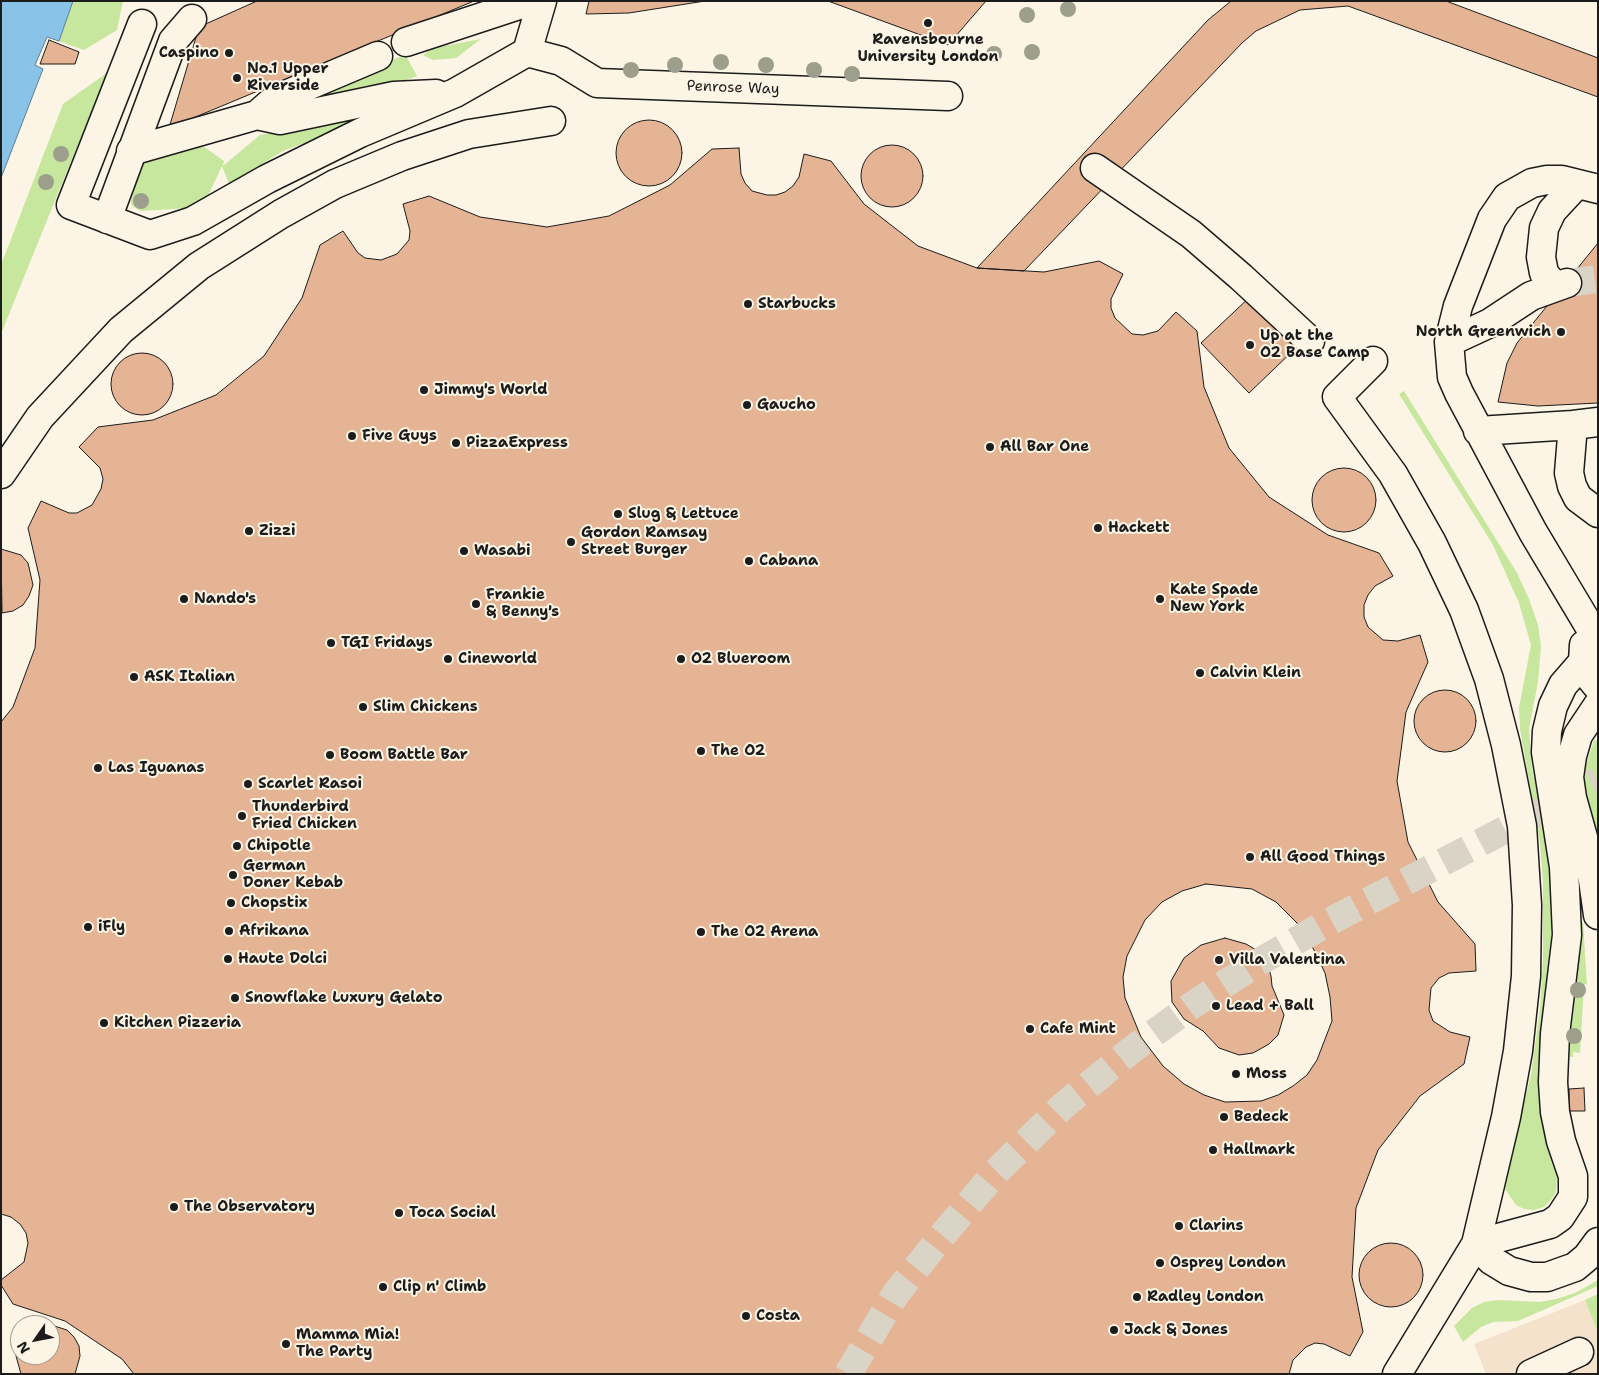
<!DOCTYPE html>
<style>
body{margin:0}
#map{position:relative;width:1599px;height:1375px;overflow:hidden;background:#fcf5e5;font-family:"Shantell Sans",sans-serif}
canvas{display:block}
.frame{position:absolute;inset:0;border:2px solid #1c1c1c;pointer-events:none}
.north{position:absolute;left:10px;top:1315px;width:50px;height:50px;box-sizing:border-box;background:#fcf5e5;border:1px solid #a29e95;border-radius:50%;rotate:237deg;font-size:14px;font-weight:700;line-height:20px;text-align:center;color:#1c1c1c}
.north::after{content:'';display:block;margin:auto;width:18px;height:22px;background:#1c1c1c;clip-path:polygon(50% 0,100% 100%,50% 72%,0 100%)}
</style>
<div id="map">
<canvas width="1599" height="1375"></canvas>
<div class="frame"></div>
<div class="north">N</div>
</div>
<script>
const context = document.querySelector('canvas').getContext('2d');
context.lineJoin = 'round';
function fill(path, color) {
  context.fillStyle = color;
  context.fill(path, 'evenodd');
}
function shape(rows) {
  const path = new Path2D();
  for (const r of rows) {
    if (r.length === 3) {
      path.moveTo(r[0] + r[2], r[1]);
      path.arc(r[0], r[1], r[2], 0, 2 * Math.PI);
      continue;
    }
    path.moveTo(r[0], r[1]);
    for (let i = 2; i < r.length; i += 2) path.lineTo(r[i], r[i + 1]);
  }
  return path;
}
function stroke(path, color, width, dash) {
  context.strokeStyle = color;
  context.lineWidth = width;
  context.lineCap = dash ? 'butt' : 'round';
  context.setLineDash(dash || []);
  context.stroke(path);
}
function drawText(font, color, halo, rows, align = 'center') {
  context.font = font + ' "Shantell Sans",sans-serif';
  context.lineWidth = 4;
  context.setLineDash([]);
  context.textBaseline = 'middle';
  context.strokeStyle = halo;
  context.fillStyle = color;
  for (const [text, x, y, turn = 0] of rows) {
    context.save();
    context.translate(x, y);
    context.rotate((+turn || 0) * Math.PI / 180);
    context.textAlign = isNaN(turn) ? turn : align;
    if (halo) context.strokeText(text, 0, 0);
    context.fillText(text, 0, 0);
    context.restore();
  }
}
const built = shape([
 [1585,1300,1598,1333,1598,1374,1486,1374,1474,1344]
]);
const green = shape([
 [1,1,123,1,117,30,84,50,47,37,35,65,43,69,1,178],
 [481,39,456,58,433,60,423,55,433,48],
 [405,54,417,76,379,90,276,110,379,67],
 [108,72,54,203,1,334,1,265,63,104],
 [392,110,283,151,229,184,222,166,207,198,189,208,141,211,132,206,131,201,138,165,145,159,196,147,204,147,224,161,223,166,260,135],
 [1404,391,1517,573,1529,599,1538,625,1541,646,1538,682,1529,729,1532,768,1547,842,1550,881,1557,1176,1556,1192,1551,1200,1544,1207,1534,1210,1524,1209,1516,1205,1505,1189,1505,1179,1531,1075,1540,1009,1543,959,1543,881,1540,843,1520,729,1519,708,1531,645,1519,603,1493,545,1399,394],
 [1594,740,1598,741,1598,844,1583,789,1584,772],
 [1579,919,1583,923,1587,984,1584,984,1580,1053,1573,1052,1573,1057,1562,1056],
 [1598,1280,1598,1286,1518,1321,1493,1322,1481,1327,1463,1342,1454,1326,1472,1308,1484,1302,1498,1300,1540,1302,1556,1299,1575,1293],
 [1598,1294,1598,1333,1585,1300]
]);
const water = shape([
 [1,1,73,1,59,41,47,37,35,65,43,69,1,178,1,1]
]);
const building = shape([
 [257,1,474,1,169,128,199,27,257,1],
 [589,1,705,1,629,13,586,14,589,1],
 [828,1,986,1,948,45,828,1],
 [1231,1,1446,1,1598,58,1598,97,1348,6,1300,10,1256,31,1242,43,1024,271,977,268,1208,20,1231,1],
 [49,40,79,52,75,64,40,64,49,40],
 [649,153,33],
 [892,176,31],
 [739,148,741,174,745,183,752,191,767,195,776,195,785,192,793,186,799,177,804,154,831,161,864,204,918,246,977,268,1044,272,1099,261,1123,274,1111,299,1111,308,1115,318,1132,334,1143,335,1158,331,1176,312,1197,331,1204,387,1229,448,1269,497,1328,535,1379,553,1393,576,1375,586,1368,595,1364,605,1364,617,1368,627,1383,640,1398,641,1420,635,1428,662,1406,712,1397,781,1408,842,1438,902,1475,944,1476,971,1449,973,1439,978,1431,988,1429,1010,1433,1021,1450,1032,1470,1037,1464,1064,1420,1096,1378,1150,1356,1208,1352,1277,1363,1332,1350,1356,1324,1344,1315,1343,1306,1347,1293,1360,1289,1374,134,1374,122,1359,65,1321,13,1304,1,1285,1,1280,24,1262,28,1243,26,1233,20,1224,11,1217,1,1214,1,722,13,707,35,648,40,580,28,528,41,501,69,513,77,513,92,505,101,489,103,479,100,468,79,447,98,427,153,420,216,395,264,356,302,298,320,245,343,231,358,253,365,258,381,260,397,254,409,240,410,231,403,204,429,196,480,217,547,227,609,216,670,185,712,149,739,148],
 [1206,884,1252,889,1276,902,1297,923,1314,950,1325,973,1330,997,1332,1021,1317,1060,1307,1075,1293,1086,1278,1095,1261,1101,1225,1102,1204,1095,1184,1084,1163,1066,1141,1037,1125,998,1123,977,1127,956,1145,920,1162,902,1182,891,1206,884],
 [1598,243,1598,403,1538,406,1498,402,1507,363,1517,343,1598,243],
 [1252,295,1298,346,1249,393,1201,343,1252,295],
 [142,384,31],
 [1344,500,32],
 [1,549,21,555,28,563,33,585,29,596,23,605,13,611,2,613,1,549],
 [1445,721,31],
 [1225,938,1246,944,1258,951,1266,959,1271,976,1272,986,1284,1015,1278,1035,1269,1044,1253,1053,1239,1055,1219,1048,1203,1031,1184,1019,1172,1002,1171,981,1184,958,1201,945,1225,938],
 [1584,1088,1585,1111,1569,1111,1569,1089,1584,1088],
 [1391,1275,32],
 [48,1324,67,1330,74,1337,79,1346,80,1356,75,1374,21,1374,16,1356,20,1340,20,1355,50,1355,50,1325,38,1325,48,1324]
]);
const minorTunnel = shape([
 [1567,283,1598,279]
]);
const highwayTunnel = shape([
 [848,1374,895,1295,941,1237,995,1173,1063,1106,1134,1048,1191,1006,1254,965,1327,923,1598,781]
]);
const minor = shape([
 [142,24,71,205,150,235,193,221,267,179,360,133,455,93,527,52],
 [406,42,531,1],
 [527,52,561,61,597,83,948,96],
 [527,52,542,1],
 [257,115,274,100,378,56],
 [131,151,257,115,280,120,394,96,436,94],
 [1095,168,1191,234,1241,277,1310,341],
 [107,219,173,41,192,19],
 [1555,287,1544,273,1541,257,1544,228,1552,211,1577,184],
 [1449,342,1490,323,1531,296,1567,283],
 [1373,361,1337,397,1393,474,1432,543,1464,610,1489,679,1506,745,1522,826,1527,905,1526,976,1518,1051,1506,1117,1476,1244,1397,1374],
 [1573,425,1569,473,1572,486,1578,498,1598,513],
 [1478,431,1573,425,1598,422],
 [1,474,40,417,121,330,199,266,281,214,335,184,402,156,469,134,551,121],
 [1591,629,1533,532,1459,393,1452,377,1449,342,1458,306,1492,219,1507,197,1532,183,1547,180,1562,180,1598,189],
 [1584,645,1583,662,1588,675,1598,687],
 [1583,662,1563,685,1553,706,1547,731,1546,752,1564,867,1567,935,1555,1034,1553,1082,1555,1112,1561,1141,1573,1176,1573,1197,1560,1217,1550,1224,1476,1244,1491,1260,1509,1271,1531,1277,1547,1277,1575,1267,1587,1257,1598,1242],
 [1598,705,1578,735,1572,756,1569,777,1572,798,1591,866,1598,915],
 [1531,1374,1579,1352]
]);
const trees = [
 [1068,9],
 [1027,15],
 [1032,52],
 [994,54],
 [721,62],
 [675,65],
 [766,65],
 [631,70],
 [814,70],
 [852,74],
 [61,154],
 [46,182],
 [141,201],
 [1578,990],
 [1574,1036]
];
const markers = [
 [928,23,5,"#1c1c1c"],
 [229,53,5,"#1c1c1c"],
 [237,78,5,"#1c1c1c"],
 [748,304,5,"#1c1c1c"],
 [1561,332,5,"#1c1c1c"],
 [1250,345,5,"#1c1c1c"],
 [424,390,5,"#1c1c1c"],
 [747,405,5,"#1c1c1c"],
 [352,436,5,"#1c1c1c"],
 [456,443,5,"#1c1c1c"],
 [990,447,5,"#1c1c1c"],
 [618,514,5,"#1c1c1c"],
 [1098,528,5,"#1c1c1c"],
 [249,531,5,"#1c1c1c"],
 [571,542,5,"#1c1c1c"],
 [464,551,5,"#1c1c1c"],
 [749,561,5,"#1c1c1c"],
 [184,599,5,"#1c1c1c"],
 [1160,599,5,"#1c1c1c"],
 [476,604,5,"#1c1c1c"],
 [331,643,5,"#1c1c1c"],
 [448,659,5,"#1c1c1c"],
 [681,659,5,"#1c1c1c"],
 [1200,673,5,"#1c1c1c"],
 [134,677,5,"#1c1c1c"],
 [363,707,5,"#1c1c1c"],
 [701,751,5,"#1c1c1c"],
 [330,755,5,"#1c1c1c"],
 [98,768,5,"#1c1c1c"],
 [248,784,5,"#1c1c1c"],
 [242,816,5,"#1c1c1c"],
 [237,846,5,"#1c1c1c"],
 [1250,857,5,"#1c1c1c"],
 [233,875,5,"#1c1c1c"],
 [231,903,5,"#1c1c1c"],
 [88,927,5,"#1c1c1c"],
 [229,931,5,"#1c1c1c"],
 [701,932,5,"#1c1c1c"],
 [228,959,5,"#1c1c1c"],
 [1219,960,5,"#1c1c1c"],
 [235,998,5,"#1c1c1c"],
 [1216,1006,5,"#1c1c1c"],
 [104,1023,5,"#1c1c1c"],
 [1030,1029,5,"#1c1c1c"],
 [1236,1074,5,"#1c1c1c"],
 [1224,1117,5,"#1c1c1c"],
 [1213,1150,5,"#1c1c1c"],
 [174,1207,5,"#1c1c1c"],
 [399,1213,5,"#1c1c1c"],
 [1179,1226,5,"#1c1c1c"],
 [1160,1263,5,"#1c1c1c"],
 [383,1287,5,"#1c1c1c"],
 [1137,1297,5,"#1c1c1c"],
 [746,1316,5,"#1c1c1c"],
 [1114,1330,5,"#1c1c1c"],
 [286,1344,5,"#1c1c1c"]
];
const poiNames = [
 ["Ravensbourne",928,40,"center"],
 ["University London",928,57,"center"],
 ["Caspino",219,53,"right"],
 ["No.1 Upper",247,69],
 ["Riverside",247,86],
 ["Starbucks",758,304],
 ["North Greenwich",1551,332,"right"],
 ["Up at the",1260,336],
 ["O2 Base Camp",1260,353],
 ["Jimmy's World",434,390],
 ["Gaucho",757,405],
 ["Five Guys",362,436],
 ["PizzaExpress",466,443],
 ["All Bar One",1000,447],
 ["Slug & Lettuce",628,514],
 ["Hackett",1108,528],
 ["Zizzi",259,531],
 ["Gordon Ramsay",581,533],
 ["Street Burger",581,550],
 ["Wasabi",474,551],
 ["Cabana",759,561],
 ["Kate Spade",1170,590],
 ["New York",1170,607],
 ["Frankie",486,595],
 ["& Benny's",486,612],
 ["Nando's",194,599],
 ["TGI Fridays",341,643],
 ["Cineworld",458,659],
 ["O2 Blueroom",691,659],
 ["Calvin Klein",1210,673],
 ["ASK Italian",144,677],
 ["Slim Chickens",373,707],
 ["The O2",711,751],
 ["Boom Battle Bar",340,755],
 ["Las Iguanas",108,768],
 ["Scarlet Rasoi",258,784],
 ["Thunderbird",252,807],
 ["Fried Chicken",252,824],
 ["Chipotle",247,846],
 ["All Good Things",1260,857],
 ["German",243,866],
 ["Doner Kebab",243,883],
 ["Chopstix",241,903],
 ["iFly",98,927],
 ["Afrikana",239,931],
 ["The O2 Arena",711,932],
 ["Haute Dolci",238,959],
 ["Villa Valentina",1229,960],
 ["Snowflake Luxury Gelato",245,998],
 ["Lead + Ball",1226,1006],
 ["Kitchen Pizzeria",114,1023],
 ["Cafe Mint",1040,1029],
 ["Moss",1246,1074],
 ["Bedeck",1234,1117],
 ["Hallmark",1223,1150],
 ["The Observatory",184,1207],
 ["Toca Social",409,1213],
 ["Clarins",1189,1226],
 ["Osprey London",1170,1263],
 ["Clip n' Climb",393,1287],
 ["Radley London",1147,1297],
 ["Costa",756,1316],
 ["Jack & Jones",1124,1330],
 ["Mamma Mia!",296,1335],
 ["The Party",296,1352]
];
const streetNames = [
 ["Penrose Way",733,88,2]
];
fill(built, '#f5e2cd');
fill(green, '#c7e69e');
fill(water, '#89c3e8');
stroke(water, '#5d8096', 1);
fill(building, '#e4b495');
stroke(building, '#1c1c1c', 1);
stroke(minorTunnel, '#dad4c7', 28, [28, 14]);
stroke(highwayTunnel, '#dad4c7', 28, [28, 14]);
stroke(minor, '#1c1c1c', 31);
stroke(minor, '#fcf5e5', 28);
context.fillStyle = '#9d9f8c';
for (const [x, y] of trees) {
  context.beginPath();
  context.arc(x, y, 8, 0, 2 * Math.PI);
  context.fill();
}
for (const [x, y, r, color] of markers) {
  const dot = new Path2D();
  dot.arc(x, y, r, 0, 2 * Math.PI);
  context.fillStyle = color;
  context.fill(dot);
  stroke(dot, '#fcf5e5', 2);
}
drawText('bold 15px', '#1c1c1c', '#fcf5e5', poiNames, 'left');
drawText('15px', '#1c1c1c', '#fcf5e5', streetNames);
</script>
